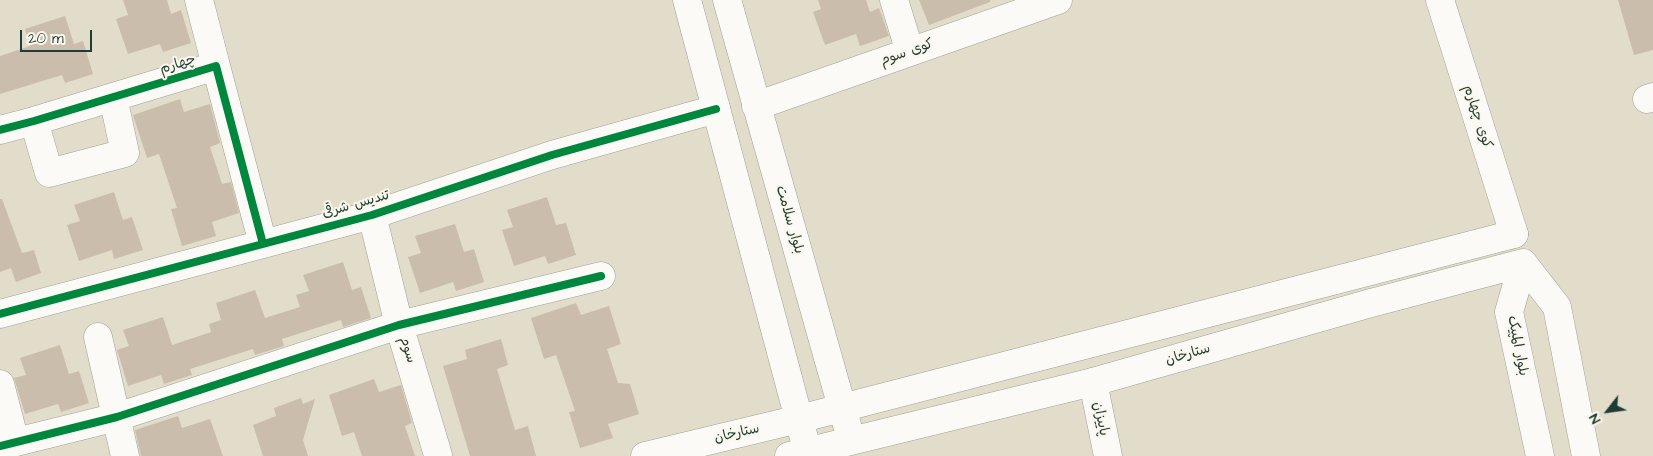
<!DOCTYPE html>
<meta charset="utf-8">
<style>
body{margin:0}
#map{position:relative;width:1653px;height:456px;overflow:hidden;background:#e2ddcb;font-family:"Architects Daughter",sans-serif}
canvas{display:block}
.north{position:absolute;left:1583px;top:386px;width:50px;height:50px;-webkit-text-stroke:4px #fbf7ec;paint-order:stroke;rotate:240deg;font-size:14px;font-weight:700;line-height:20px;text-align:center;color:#1f3d34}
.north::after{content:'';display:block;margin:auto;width:18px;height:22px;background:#1f3d34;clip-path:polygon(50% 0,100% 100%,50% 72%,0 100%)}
.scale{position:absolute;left:20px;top:30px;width:72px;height:22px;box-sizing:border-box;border:2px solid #1f3d34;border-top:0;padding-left:6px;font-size:15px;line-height:18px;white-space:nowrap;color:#1f3d34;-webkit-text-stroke:4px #fbf7ec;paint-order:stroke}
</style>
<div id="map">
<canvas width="1653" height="456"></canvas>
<div class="north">N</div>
<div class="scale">20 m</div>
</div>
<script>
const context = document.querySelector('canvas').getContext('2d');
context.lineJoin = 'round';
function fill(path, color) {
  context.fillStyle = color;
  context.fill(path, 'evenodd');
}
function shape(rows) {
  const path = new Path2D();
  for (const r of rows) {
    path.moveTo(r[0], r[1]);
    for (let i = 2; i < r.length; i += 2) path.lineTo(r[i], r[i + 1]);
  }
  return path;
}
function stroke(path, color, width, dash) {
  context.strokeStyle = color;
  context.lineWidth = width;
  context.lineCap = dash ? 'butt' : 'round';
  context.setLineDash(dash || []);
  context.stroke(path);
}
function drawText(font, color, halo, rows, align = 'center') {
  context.font = font + ' "Architects Daughter","Playpen Sans Arabic",sans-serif';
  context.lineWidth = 4;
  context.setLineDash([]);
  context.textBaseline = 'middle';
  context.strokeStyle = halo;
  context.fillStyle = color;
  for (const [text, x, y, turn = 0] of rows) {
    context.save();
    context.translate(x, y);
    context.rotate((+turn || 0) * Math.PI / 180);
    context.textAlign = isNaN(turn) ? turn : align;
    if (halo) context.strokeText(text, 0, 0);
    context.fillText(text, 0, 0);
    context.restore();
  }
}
const building = shape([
 [123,0,167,0,171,14,181,10,191,43,163,52,160,44,128,54,116,19,128,15],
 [818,0,866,0,870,12,879,8,889,36,860,46,856,34,825,45,813,12,821,9],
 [919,0,990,0,990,2,929,25],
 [1618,0,1653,0,1653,50,1634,55],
 [65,16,74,44,83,41,93,74,65,83,62,75,0,94,0,56,30,46,25,29],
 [180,99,184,112,210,104,220,143,210,147,222,184,231,182,239,213,212,222,216,236,182,246,171,209,177,208,159,154,147,158,133,115],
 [114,192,123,220,132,217,143,250,114,259,112,250,79,261,67,225,80,221,74,205],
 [547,197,556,225,566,223,576,255,548,264,545,256,514,266,502,230,513,227,507,210],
 [0,199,2,199,22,253,34,250,41,273,16,282,11,268,0,272],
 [455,224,464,252,474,249,484,282,456,291,453,282,420,293,408,257,421,253,415,236],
 [343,262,352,290,361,287,371,318,343,327,341,320,282,339,284,346,255,355,253,349,190,369,192,375,164,384,161,375,128,386,117,350,129,346,123,330,163,317,172,345,211,332,209,324,221,320,216,303,255,290,265,318,300,307,296,295,309,291,303,275],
 [576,303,581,315,609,306,621,344,607,349,618,383,630,384,639,414,608,424,613,438,580,448,569,412,575,411,556,355,544,359,531,318],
 [501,339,508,365,497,369,515,430,528,426,536,456,470,456,443,366,467,359,465,350],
 [60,345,69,374,79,371,89,403,61,412,58,404,25,414,14,378,26,375,20,358],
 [374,379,379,392,401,385,412,423,405,426,415,456,362,456,354,432,342,436,329,395],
 [301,398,303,404,315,399,303,440,308,456,263,456,253,425,276,416,274,408],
 [178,416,182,428,210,419,223,456,141,456,135,430]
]);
const minor = shape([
 [199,0,216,66],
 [894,0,910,52],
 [1440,0,1514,234],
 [1647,99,1653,97],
 [756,106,1058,0],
 [34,121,49,173,125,153,113,97],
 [0,130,34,121,216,66,263,244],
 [372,215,399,325,438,455],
 [0,314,372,215,552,155,716,109],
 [98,337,125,456],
 [1093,382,1108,456],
 [0,384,15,442],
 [0,446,117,417,399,325,601,276]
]);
const secondary = shape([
 [687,0,804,438],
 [727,0,847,425],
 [1523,263,1557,307,1586,456],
 [1523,263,1509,312,1540,456],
 [645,456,799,419,1514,234],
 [789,456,1093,382,1371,303,1523,263]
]);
const cycleway = shape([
 [0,130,34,121,216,66,263,244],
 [0,314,372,215,552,155,716,109],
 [0,446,117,417,399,325,601,276]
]);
const streetNames = [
 ["کوی سوم",907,53,-19],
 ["چهارم",178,65,-17],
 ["کوی چهارم",1477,117,72],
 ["تندیس شرقی",356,205,-16],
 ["بلوار سلامت",789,220,74],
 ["بلوار المپیک",1517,346,79],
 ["سوم",407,350,73],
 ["ستارخان",1188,355,-16],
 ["پاییزان",1100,419,78],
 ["ستارخان",737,434,-13]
];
fill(building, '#cabdab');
stroke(minor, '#a1a297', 29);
stroke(secondary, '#a1a297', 29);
stroke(minor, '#fbfaf7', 28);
stroke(secondary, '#fbfaf7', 28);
stroke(cycleway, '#00873e', 8);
drawText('14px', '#1f3d34', '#fbf7ec', streetNames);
</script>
